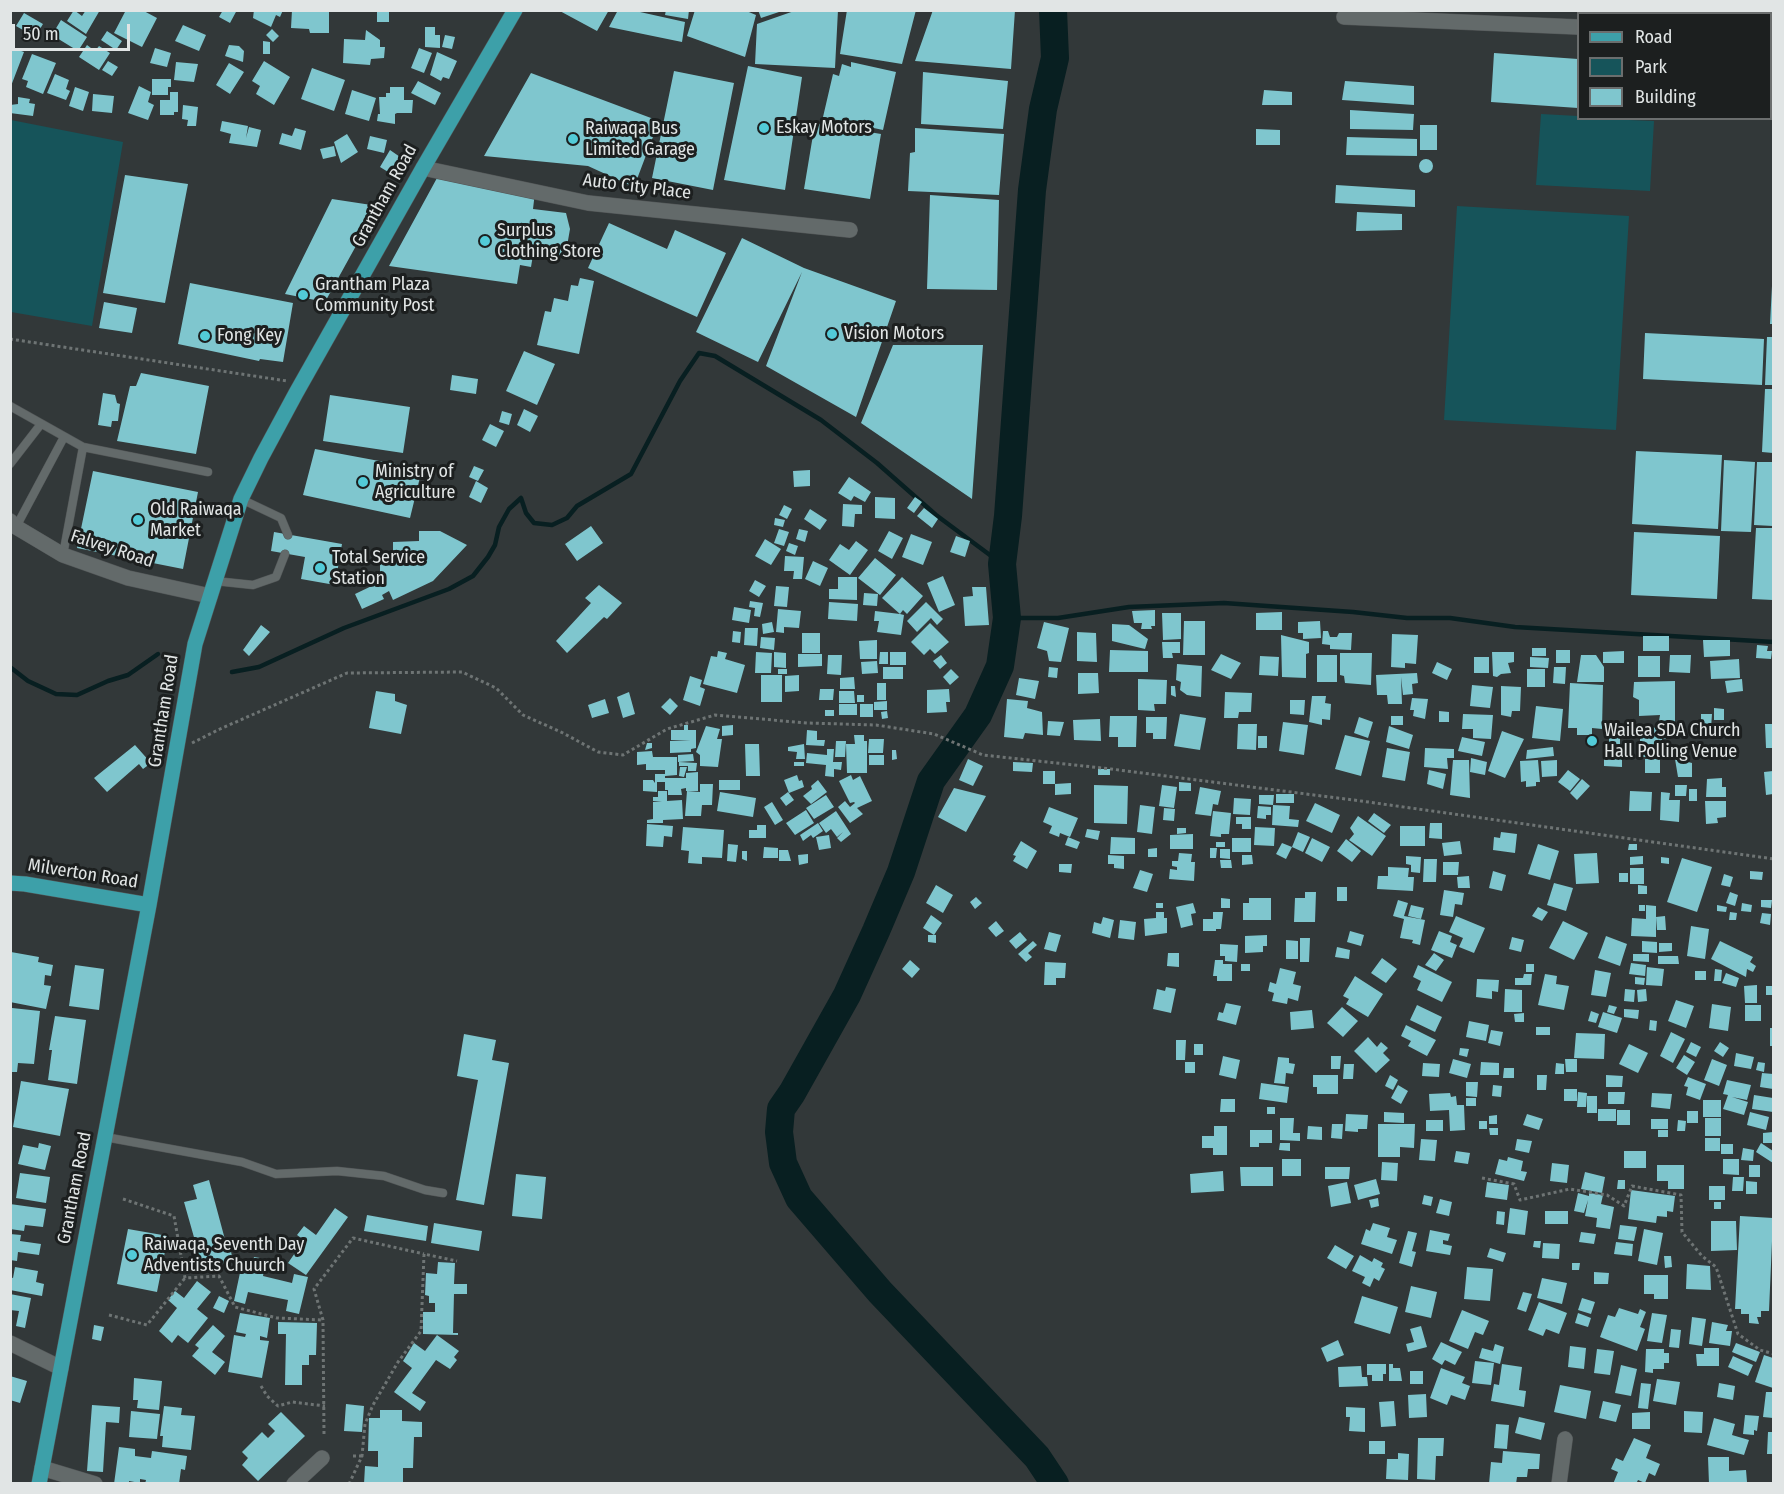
<!DOCTYPE html>
<style>
body{margin:0}
#map{position:relative;width:1784px;height:1494px;overflow:hidden;background:#323839;font-family:"Fira Sans Condensed",sans-serif}
canvas{display:block}
.frame{position:absolute;inset:0;border:12px solid #e1e5e5;pointer-events:none}
.legend{position:absolute;left:1577px;top:12px;width:195px;height:108px;box-sizing:border-box;background:#1c1f1f;border:2px solid #6b6e6e;margin:0;padding:8px 10px;list-style:none;font-size:18px;color:#e1e5e5}
.legend li{display:flex;align-items:center;gap:12px;height:30px}
.legend b{width:30px;border:2px solid #6b6e6e}
.scale{position:absolute;left:12px;top:24px;width:118px;height:27px;box-sizing:border-box;border:3px solid #e1e5e5;border-top:0;padding-left:8px;font-size:18px;line-height:21px;white-space:nowrap;color:#e1e5e5;-webkit-text-stroke:4px #1c1f1f;paint-order:stroke}
</style>
<div id="map">
<canvas width="1784" height="1494"></canvas>
<div class="frame"></div>
<ul class="legend">
<li><b style="height:8px;background:#3da0a9"></b>Road</li>
<li><b style="height:16px;background:#16545a"></b>Park</li>
<li><b style="height:16px;background:#7fc6ce"></b>Building</li>
</ul>
<div class="scale">50 m</div>
</div>
<script>
const context = document.querySelector('canvas').getContext('2d');
context.lineJoin = 'round';
function fill(path, color) {
  context.fillStyle = color;
  context.fill(path, 'evenodd');
}
function shape(rows) {
  const path = new Path2D();
  for (const r of rows) {
    if (r.length === 3) {
      path.moveTo(r[0] + r[2], r[1]);
      path.arc(r[0], r[1], r[2], 0, 2 * Math.PI);
      continue;
    }
    path.moveTo(r[0], r[1]);
    for (let i = 2; i < r.length; i += 2) path.lineTo(r[i], r[i + 1]);
  }
  return path;
}
function stroke(path, color, width, dash) {
  context.strokeStyle = color;
  context.lineWidth = width;
  context.lineCap = dash ? 'butt' : 'round';
  context.setLineDash(dash || []);
  context.stroke(path);
}
function drawText(font, color, halo, rows, align = 'center') {
  context.font = font + ' "Fira Sans Condensed",sans-serif';
  context.lineWidth = 6;
  context.setLineDash([]);
  context.textBaseline = 'middle';
  context.strokeStyle = halo;
  context.fillStyle = color;
  for (const [text, x, y, turn = 0] of rows) {
    context.save();
    context.translate(x, y);
    context.rotate((+turn || 0) * Math.PI / 180);
    context.textAlign = isNaN(turn) ? turn : align;
    if (halo) context.strokeText(text, 0, 0);
    context.fillText(text, 0, 0);
    context.restore();
  }
}
const green = shape([
 [1541,114,1578,116,1578,118,1654,121,1650,191,1536,185],
 [11,120,123,142,92,326,11,312],
 [1457,206,1629,216,1616,430,1444,420]
]);
const stream = shape([
 [1007,618,1058,618,1129,607,1224,603,1353,612,1407,618,1450,618,1515,627,1774,642],
 [10,667,28,681,56,694,77,695,108,681,128,675,158,654],
 [232,672,259,667,344,628,449,589,473,576,488,557,495,545,499,527,509,509,521,498,526,513,534,523,552,525,567,518,577,506,631,474,680,381,699,353,715,356,821,420,877,463,936,515,1002,564]
]);
const river = shape([
 [1053,10,1055,58,1043,109,1032,190,1008,516,1002,564,1007,618,1000,666,978,715,931,781,901,872,876,931,847,995,792,1093,781,1109,779,1132,783,1163,799,1198,880,1292,1037,1457,1055,1484]
]);
const building = shape([
 [74,10,82,16,86,10,100,10,86,34,67,21],
 [126,10,142,10,157,18,142,47,114,33],
 [223,10,237,10,230,23,219,17],
 [254,10,283,10,280,17,276,15,271,27,253,18],
 [292,10,329,10,329,33,310,33,309,29,291,28],
 [558,10,609,10,597,31],
 [618,10,631,10,685,22,682,42,609,27],
 [666,10,689,10,688,19,665,15],
 [695,10,744,10,756,15,745,57,687,36],
 [758,10,782,10,782,11,761,18],
 [797,10,838,10,835,68,755,64,757,24],
 [847,10,916,10,902,64,840,54],
 [933,10,1015,10,1011,69,915,61],
 [377,12,389,12,389,22,377,22],
 [24,13,43,24,35,37,16,26],
 [61,20,87,37,78,51,52,35],
 [183,25,206,35,199,51,175,41],
 [425,27,435,27,435,35,440,35,440,48,425,47],
 [272,29,279,36,273,42,266,35],
 [366,30,380,40,380,47,385,47,384,58,371,59,370,65,343,63,344,39,365,40],
 [107,31,122,41,116,50,101,40],
 [445,35,455,37,452,49,442,47],
 [263,41,270,42,270,54,263,54],
 [87,45,95,51,99,46,110,53,99,70,79,57],
 [229,45,239,46,244,51,243,62,225,56],
 [10,47,24,52,11,86,10,86],
 [155,48,171,53,167,67,150,63],
 [419,48,432,53,424,73,411,68],
 [437,52,457,61,449,79,443,77,441,81,430,75],
 [1494,53,1578,59,1578,108,1491,102],
 [32,54,56,63,43,94,26,87,28,81,22,79],
 [108,61,118,67,112,76,102,70],
 [264,61,290,77,274,105,256,94,260,86,252,81],
 [176,62,198,64,194,82,174,80],
 [851,62,896,72,883,130,823,117,833,74,839,76,842,64,851,67],
 [229,63,244,72,230,94,216,85],
 [748,66,802,77,785,190,724,180],
 [312,68,345,80,334,111,301,99],
 [674,71,734,83,713,190,652,178],
 [923,72,1008,81,1003,129,921,124],
 [531,73,659,121,634,187,588,166,484,156],
 [55,74,69,80,66,89,70,91,66,100,47,93],
 [152,79,171,79,171,87,168,87,168,95,152,95],
 [418,81,441,93,435,105,411,93],
 [1345,81,1414,86,1414,105,1342,100],
 [139,86,151,92,148,102,154,105,148,120,128,113],
 [75,87,89,92,83,111,69,106],
 [390,87,404,87,404,100,413,100,412,113,397,113,395,114,395,124,377,121,378,114,380,114,379,97,386,97,386,93,390,93],
 [352,90,376,98,369,121,345,114],
 [1264,90,1292,92,1292,105,1262,105],
 [170,92,178,92,178,112,174,112,174,115,160,115,160,100,170,100],
 [93,94,114,96,112,113,92,111],
 [18,97,30,99,29,103,35,104,33,116,10,113,10,105,18,104],
 [183,105,198,107,196,126,187,126,188,120,182,119],
 [1350,110,1414,114,1413,130,1350,129],
 [222,121,248,126,246,138,249,127,261,130,257,147,229,143,231,134,220,131],
 [815,123,881,134,870,199,804,189],
 [1420,125,1437,125,1437,150,1420,150],
 [295,128,306,131,301,150,279,144,282,133,292,136],
 [915,128,1004,134,999,195,908,191,910,153,915,152],
 [1256,129,1280,130,1280,145,1256,145],
 [347,134,358,152,341,163,334,142],
 [370,136,387,140,384,153,367,149],
 [1347,137,1417,139,1417,156,1346,155],
 [334,146,336,156,323,159,320,149],
 [390,150,403,159,393,175,380,167],
 [1426,166,7],
 [125,175,188,184,165,303,103,293],
 [437,178,535,192,533,209,566,213,570,229,566,252,557,259,533,255,531,267,520,265,517,284,389,266],
 [1336,185,1415,190,1415,207,1335,203],
 [930,195,999,200,997,290,927,289],
 [332,199,378,206,325,302,285,294],
 [1357,212,1402,214,1402,230,1356,231],
 [609,223,667,249,675,230,726,253,697,317,588,268],
 [742,238,804,268,896,301,856,417,766,366,802,272,758,362,696,332],
 [580,278,594,281,579,354,537,345,545,311,551,312,554,298,568,301,571,285,578,286],
 [190,283,293,303,283,362,260,359,259,361,178,344],
 [1772,286,1773,286,1773,324,1770,324],
 [104,302,137,308,132,333,99,328],
 [1645,333,1764,339,1762,385,1643,379],
 [1767,337,1773,337,1773,385,1765,385],
 [893,345,983,345,972,499,861,423],
 [524,351,555,364,537,405,506,391],
 [141,373,209,386,196,454,117,441,130,386,136,386],
 [452,375,478,379,476,394,450,390],
 [1765,389,1773,389,1773,453,1762,452],
 [103,393,115,395,117,403,120,404,118,421,112,421,111,427,98,425],
 [330,395,410,407,403,453,323,441],
 [524,409,538,416,530,432,517,425],
 [502,411,512,414,509,425,499,422],
 [490,424,504,431,496,447,482,440],
 [315,449,422,469,410,518,303,495],
 [1636,451,1722,455,1718,529,1632,524],
 [1724,460,1755,462,1751,532,1721,531],
 [1757,462,1773,462,1773,526,1754,525],
 [474,466,484,470,478,481,469,477],
 [810,470,810,486,794,487,793,471],
 [93,471,198,492,183,569,77,548],
 [849,477,871,492,865,502,854,496,851,501,838,493],
 [476,481,488,488,481,503,469,497],
 [875,497,895,498,895,519,875,518],
 [915,497,922,502,914,513,907,508],
 [843,504,862,505,862,514,855,514,854,527,842,526],
 [784,505,792,509,787,519,779,515],
 [924,508,938,519,932,528,917,516],
 [810,509,827,520,820,530,804,519],
 [775,518,785,520,783,527,774,525],
 [591,526,603,543,577,561,565,544],
 [1756,528,1773,528,1773,600,1752,599],
 [779,529,789,532,784,546,774,543],
 [799,529,808,531,805,542,796,539],
 [419,531,440,531,467,545,433,581,393,600,389,591,382,595,384,599,362,609,355,594,380,582,380,564,393,564,393,542,419,541],
 [889,531,903,538,892,559,878,551],
 [274,532,342,544,335,585,301,579,305,557,271,551],
 [1634,532,1720,536,1717,599,1631,595],
 [911,534,932,542,923,565,902,557],
 [956,536,970,541,965,557,950,552],
 [765,539,781,549,771,565,755,556],
 [856,541,868,550,850,575,829,560,840,544,849,550],
 [789,543,798,546,795,555,786,551],
 [785,556,804,557,802,579,793,579,794,571,784,571],
 [875,558,896,575,880,595,858,578],
 [813,561,828,568,820,586,805,579],
 [943,576,955,605,939,612,927,583],
 [838,577,857,577,857,600,829,599,829,589,838,589],
 [902,577,923,596,907,614,903,610,900,614,904,615,901,635,877,632,879,621,874,621,875,611,900,614,882,598],
 [755,580,766,586,759,597,749,591],
 [599,585,622,603,607,619,604,617,567,653,556,641,591,603,585,598],
 [776,586,789,587,787,607,774,606],
 [972,587,986,587,989,625,965,626,963,597,973,596],
 [864,593,878,594,877,606,863,605],
 [750,601,763,603,760,617,754,616,755,608,749,607],
 [829,602,858,604,857,621,828,619],
 [926,602,943,619,937,625,931,618,917,632,907,621],
 [734,607,751,610,749,623,732,620],
 [778,609,801,611,799,628,784,627,784,633,776,632],
 [1155,610,1155,626,1151,626,1152,629,1141,629,1142,623,1134,623,1132,611],
 [1282,612,1282,630,1256,630,1256,613],
 [1162,613,1181,613,1181,639,1163,640],
 [1184,621,1205,621,1205,655,1183,655],
 [1320,621,1321,638,1303,639,1303,633,1298,633,1298,622],
 [772,622,774,632,763,634,762,624],
 [1044,622,1069,628,1061,662,1049,661,1047,651,1037,648],
 [930,623,949,642,935,654,930,649,924,655,911,642],
 [1112,624,1129,625,1148,639,1145,649,1112,641],
 [261,625,270,632,249,656,243,650],
 [745,628,758,628,757,646,744,645],
 [733,631,741,632,740,643,732,642],
 [1323,631,1328,631,1330,637,1337,637,1339,633,1352,633,1351,650,1330,649,1330,645,1322,644],
 [1077,632,1096,633,1097,662,1077,661],
 [802,633,820,633,820,653,802,653],
 [1392,634,1418,635,1416,664,1405,663,1405,668,1391,667],
 [1281,635,1309,642,1309,653,1306,654,1306,678,1282,677],
 [1643,636,1669,636,1669,651,1643,651],
 [761,637,775,638,774,650,760,648],
 [877,640,877,659,860,659,859,641],
 [1703,640,1730,640,1730,656,1704,657],
 [1162,642,1180,642,1180,653,1172,653,1173,658,1163,658],
 [1757,645,1768,646,1767,651,1772,651,1771,659,1756,658],
 [1532,648,1546,648,1546,656,1532,656],
 [1110,650,1148,651,1148,672,1109,672],
 [1556,650,1570,650,1570,663,1556,663],
 [718,651,727,653,725,659,745,665,737,693,703,684,711,656,717,657],
 [1624,651,1624,663,1603,663,1603,652],
 [756,652,772,653,771,673,755,673],
 [774,652,786,653,786,668,774,667],
 [880,652,888,652,888,664,879,664],
 [890,652,906,652,906,665,890,665],
 [1492,652,1514,652,1514,662,1508,663,1511,673,1501,674,1497,677,1493,676],
 [1340,653,1372,653,1371,685,1345,683,1344,676,1340,675],
 [798,654,822,654,822,666,798,667],
 [1221,654,1241,663,1231,679,1211,670],
 [828,655,842,655,841,675,827,674],
 [941,655,947,663,940,669,933,661],
 [1317,655,1337,655,1337,682,1317,682],
 [1581,655,1596,655,1604,667,1604,682,1577,682],
 [1670,655,1691,655,1690,673,1669,672],
 [1260,656,1279,657,1278,676,1259,675],
 [1638,656,1660,656,1660,677,1638,677],
 [1474,657,1489,657,1489,673,1474,673],
 [1530,657,1549,658,1548,668,1530,667],
 [1739,659,1740,678,1711,679,1710,661],
 [877,661,878,673,862,674,861,662],
 [1437,662,1452,669,1447,680,1432,673],
 [1177,664,1202,666,1201,697,1187,695,1180,690,1181,682,1176,680],
 [883,667,903,667,903,679,883,679],
 [1049,667,1058,668,1057,678,1048,677],
 [1554,667,1566,667,1565,684,1553,683],
 [778,669,787,669,787,674,778,674],
 [951,669,959,677,950,685,943,677],
 [1527,669,1545,669,1545,687,1527,687],
 [1078,673,1098,673,1099,693,1078,694],
 [1417,673,1418,683,1412,684,1413,694,1403,695,1401,677,1402,704,1388,704,1387,695,1377,695,1376,675],
 [761,675,782,675,782,702,761,702],
 [799,675,799,691,785,692,785,676],
 [690,676,702,680,700,687,705,689,700,706,683,700],
 [854,677,855,689,840,689,840,678],
 [1019,678,1039,681,1035,699,1016,695],
 [1138,679,1167,680,1166,704,1154,704,1155,711,1138,710],
 [1742,679,1743,691,1727,693,1725,681],
 [1675,681,1675,722,1659,721,1660,715,1639,716,1639,700,1633,697,1634,682],
 [877,683,886,683,886,700,877,700],
 [1570,683,1603,685,1602,729,1592,728,1592,735,1577,735,1577,728,1568,728],
 [1472,685,1493,687,1490,708,1470,706],
 [1171,686,1175,686,1176,697,1171,695],
 [1501,686,1521,687,1520,711,1512,711,1511,717,1501,715],
 [820,689,834,689,833,700,819,700],
 [949,689,950,702,946,702,947,712,927,713,927,690],
 [376,691,395,694,395,701,407,705,401,734,369,728],
 [839,691,854,691,855,703,839,703],
 [629,692,635,714,623,718,617,697],
 [1225,692,1252,693,1251,712,1239,712,1238,718,1224,718],
 [857,695,864,695,864,702,857,702],
 [1312,696,1326,696,1325,703,1331,704,1330,720,1322,719,1322,725,1309,722],
 [670,698,678,706,670,715,661,707],
 [1412,698,1428,699,1425,719,1413,716,1414,710,1410,710],
 [605,699,609,713,592,718,588,705],
 [1007,699,1028,701,1027,708,1042,712,1043,735,1025,733,1023,739,1004,737],
 [1290,700,1305,700,1304,715,1290,714],
 [887,701,887,710,874,710,874,702],
 [839,704,857,704,857,715,839,715],
 [860,704,873,704,873,717,860,717],
 [1536,706,1563,709,1560,741,1532,738],
 [1714,708,1724,709,1724,720,1714,720],
 [825,710,834,710,834,716,825,716],
 [887,711,888,718,882,719,881,712],
 [1439,711,1449,712,1449,722,1439,722],
 [1180,714,1206,718,1200,750,1174,746],
 [1463,714,1493,715,1491,739,1473,738,1473,729,1462,729],
 [1701,714,1712,714,1711,728,1701,728],
 [1110,716,1137,716,1136,747,1118,747,1118,737,1109,737],
 [1391,716,1403,716,1403,725,1391,725],
 [1146,717,1167,717,1166,739,1153,739,1153,733,1146,733],
 [1359,717,1373,722,1368,738,1354,733],
 [1100,719,1101,741,1074,740,1073,720],
 [1048,721,1064,722,1060,736,1047,735],
 [1283,722,1308,725,1304,755,1279,751],
 [1238,724,1257,724,1256,750,1237,749],
 [1765,724,1773,724,1773,748,1766,748],
 [684,725,688,725,688,730,696,730,696,748,691,749,691,752,670,753,670,741,691,740,671,740,671,730,684,730],
 [733,725,733,735,722,736,722,726],
 [1724,725,1732,725,1732,730,1735,730,1735,738,1724,738],
 [706,726,720,729,717,739,722,739,718,767,700,766,700,755,696,752],
 [1389,726,1413,735,1409,749,1386,742],
 [1640,726,1666,729,1666,739,1662,738,1662,745,1640,744],
 [807,730,817,731,817,740,825,740,824,746,806,745],
 [1502,731,1524,739,1505,778,1488,771],
 [1620,732,1620,744,1609,744,1609,733],
 [854,735,864,735,864,741,867,741,867,773,847,773,846,744,855,744],
 [1345,735,1370,741,1361,776,1335,769],
 [1258,736,1267,736,1267,748,1258,748],
 [1462,737,1485,742,1482,756,1458,751],
 [869,739,884,739,883,753,868,753],
 [836,741,846,741,845,757,835,757],
 [647,743,652,743,652,748,645,750],
 [745,744,759,744,760,776,746,776],
 [804,744,805,759,796,759,797,752,788,751,788,747],
 [135,745,151,763,143,769,139,764,107,792,94,778],
 [1553,747,1554,756,1526,759,1527,750],
 [1387,748,1410,752,1405,781,1382,777],
 [1425,748,1454,749,1454,758,1447,758,1448,769,1424,767],
 [1643,748,1659,748,1658,757,1643,757],
 [827,749,834,749,833,762,842,762,841,770,834,769,834,777,825,776,826,765,806,763,807,753,827,755],
 [892,750,896,750,897,759,892,760],
 [652,751,653,757,677,757,677,775,665,776,665,770,646,770,646,764,637,765,637,752],
 [1719,751,1733,752,1734,760,1719,758],
 [1604,753,1622,753,1622,767,1604,766],
 [1674,753,1688,753,1688,762,1692,763,1692,777,1678,777],
 [693,754,694,761,678,762,678,755],
 [869,755,884,755,884,765,869,765],
 [1471,758,1487,762,1485,775,1470,772],
 [968,759,983,766,973,786,959,780],
 [1645,759,1660,759,1660,773,1645,773],
 [1453,760,1469,760,1470,798,1450,795],
 [1538,760,1540,782,1536,782,1536,786,1526,787,1526,781,1521,782,1520,761],
 [1557,760,1557,776,1542,777,1541,761],
 [679,762,697,763,696,771,688,771,688,766,679,766],
 [794,762,804,762,804,766,794,766],
 [1013,762,1033,763,1032,772,1013,771],
 [680,767,687,767,684,777,679,776],
 [1098,769,1110,769,1110,775,1098,775],
 [1429,770,1446,774,1443,789,1427,784],
 [1568,770,1580,779,1570,791,1558,782],
 [1043,771,1055,771,1055,784,1043,784],
 [1773,771,1773,794,1766,795,1764,772],
 [698,772,698,791,686,791,686,788,681,789,682,795,668,795,668,790,665,790,665,782,657,782,657,792,643,791,643,780,653,780,655,783,655,774,665,774,665,778,686,778,686,773],
 [797,775,799,781,802,780,804,787,789,793,784,780],
 [851,775,853,780,860,776,872,801,857,808,863,814,850,823,838,807,845,801,850,807,855,803,854,802,850,803,839,781],
 [1722,778,1722,787,1726,787,1726,797,1706,797,1707,779],
 [1582,779,1590,786,1577,800,1570,793],
 [719,780,740,780,740,790,719,790],
 [818,780,827,792,811,804,803,796,812,789,811,786],
 [1179,782,1191,783,1191,791,1179,791],
 [1071,783,1071,794,1055,795,1055,784],
 [700,784,713,784,712,805,702,805,701,816,685,816,687,791,700,792],
 [1094,785,1128,786,1127,824,1094,823],
 [1162,785,1177,787,1174,808,1159,806],
 [1675,785,1687,785,1686,796,1675,796],
 [1200,787,1221,791,1218,805,1213,804,1211,816,1195,814],
 [954,788,986,796,966,832,938,817],
 [1689,789,1697,789,1697,801,1689,801],
 [658,791,667,791,667,801,682,800,683,819,663,820,663,823,647,823,647,820,653,819,653,802,662,802,653,801,653,797,658,797],
 [1630,791,1652,792,1651,811,1629,811],
 [720,792,756,798,753,817,717,811],
 [788,792,794,800,786,806,780,798],
 [1661,792,1670,793,1669,800,1680,800,1679,822,1660,820],
 [1276,794,1294,794,1294,803,1276,803],
 [826,795,834,807,814,819,806,808],
 [1259,795,1274,795,1273,805,1259,804],
 [1234,798,1251,799,1250,815,1233,814],
 [1705,801,1726,801,1726,817,1717,818,1718,823,1706,824],
 [772,802,783,820,775,825,764,807],
 [1315,803,1340,815,1332,833,1306,821],
 [1140,805,1155,807,1152,834,1137,832],
 [1273,805,1290,806,1289,819,1299,820,1298,827,1272,825],
 [1258,806,1271,807,1271,815,1266,815,1266,819,1257,818],
 [1049,807,1078,818,1070,837,1060,833,1059,837,1049,833,1052,826,1043,822],
 [1164,808,1175,809,1174,821,1163,820],
 [806,810,814,823,795,835,786,823],
 [836,811,851,834,841,842,837,838,843,832,837,837,831,829,826,833,819,823],
 [1213,811,1231,813,1229,834,1221,834,1221,837,1210,836],
 [1374,813,1391,825,1384,833,1368,821],
 [1358,816,1386,836,1372,856,1349,840,1354,834,1350,828],
 [1236,817,1251,817,1251,829,1242,829,1242,824,1236,824],
 [818,823,823,831,813,838,811,835,803,841,800,835],
 [1430,823,1442,823,1442,839,1429,838],
 [647,824,673,826,672,837,664,836,663,847,646,846],
 [757,825,766,825,766,838,749,838,749,830,757,830],
 [1400,826,1425,826,1425,846,1400,846],
 [683,827,724,830,722,858,702,857,702,864,688,863,689,851,681,850],
 [1255,827,1275,828,1274,846,1254,845],
 [1177,828,1186,828,1186,833,1177,834],
 [1087,829,1100,831,1098,840,1085,837],
 [1298,832,1310,837,1303,852,1292,847],
 [1501,832,1517,834,1515,853,1493,850,1494,837,1500,838],
 [1193,834,1193,849,1170,849,1170,835],
 [829,835,831,848,819,850,816,837],
 [1068,837,1080,842,1077,849,1065,845],
 [1111,837,1135,838,1135,854,1110,854],
 [1232,838,1251,838,1251,852,1232,852],
 [1312,838,1330,847,1322,862,1305,853],
 [1346,839,1361,851,1352,862,1337,851],
 [1021,841,1037,851,1027,869,1013,861,1016,856,1013,855],
 [1460,841,1462,854,1444,856,1442,843],
 [1216,842,1225,842,1225,847,1216,847],
 [1282,843,1292,847,1286,859,1276,854],
 [728,844,738,845,736,862,727,861],
 [1538,844,1559,851,1550,880,1528,874],
 [1629,844,1637,844,1637,850,1628,850],
 [764,847,778,848,778,858,763,858],
 [1157,848,1157,857,1148,857,1148,849],
 [1210,848,1217,848,1216,858,1210,858],
 [1220,849,1230,849,1230,859,1220,858],
 [779,850,788,850,791,861,779,861],
 [742,851,747,851,747,861,742,859],
 [1179,853,1192,854,1191,862,1195,862,1194,881,1169,879,1170,869,1177,870,1177,867,1172,866,1172,861,1178,861],
 [1597,853,1599,883,1576,884,1574,854],
 [808,854,808,863,799,865,798,855],
 [1108,855,1124,856,1124,869,1114,868,1114,864,1108,864],
 [1242,855,1252,855,1253,864,1242,865],
 [1406,856,1421,857,1420,873,1411,872,1411,865,1406,864],
 [1643,856,1643,864,1630,865,1630,857],
 [1661,857,1669,858,1669,864,1661,863],
 [1682,858,1712,867,1697,912,1667,902],
 [1424,859,1437,859,1436,882,1423,882],
 [1220,860,1231,860,1232,868,1221,868],
 [1443,862,1459,862,1458,875,1443,875],
 [1059,864,1072,864,1071,873,1059,872],
 [1388,867,1409,868,1408,877,1414,877,1413,891,1377,889,1378,876,1388,876],
 [1630,868,1644,868,1644,884,1630,884],
 [1140,870,1153,874,1147,892,1133,888],
 [1493,871,1506,875,1502,891,1489,888],
 [1750,871,1763,872,1762,880,1750,879],
 [1619,873,1628,873,1628,882,1619,882],
 [1724,874,1733,877,1730,887,1721,885],
 [1469,876,1470,888,1458,888,1457,877],
 [1554,883,1573,888,1566,911,1547,905],
 [936,885,953,895,943,913,926,903],
 [1638,885,1647,886,1647,894,1638,894],
 [1337,887,1347,887,1347,901,1337,901],
 [1444,890,1464,893,1462,905,1455,904,1453,917,1440,915],
 [1305,892,1316,892,1315,922,1294,922,1295,898,1305,898],
 [1730,892,1738,895,1735,906,1726,903],
 [976,897,982,903,975,909,970,902],
 [1221,898,1230,899,1230,908,1221,908],
 [1249,898,1271,898,1271,920,1243,920,1243,903,1249,903],
 [1398,900,1408,903,1404,916,1425,920,1420,945,1412,943,1413,940,1400,938,1404,919,1393,916],
 [1761,900,1772,900,1771,908,1761,907],
 [1156,903,1163,903,1163,908,1156,908],
 [1193,903,1196,913,1191,914,1193,925,1181,928,1176,907],
 [1742,903,1752,905,1751,912,1741,911],
 [1411,905,1424,908,1421,919,1408,916],
 [1639,905,1645,905,1645,911,1639,911],
 [1646,905,1656,906,1656,937,1631,936,1632,918,1646,919],
 [1717,905,1727,907,1726,912,1717,911],
 [1538,907,1548,912,1542,921,1532,916],
 [1156,912,1164,912,1164,918,1167,918,1167,933,1145,936,1144,919,1156,918],
 [1213,912,1223,912,1221,929,1216,929,1216,931,1203,931,1203,919,1213,919],
 [1730,912,1737,913,1736,920,1729,920],
 [1762,913,1771,914,1770,925,1760,923],
 [931,915,942,923,934,935,923,928],
 [1456,916,1485,928,1474,953,1459,947,1463,938,1449,932],
 [1665,916,1666,930,1657,930,1656,917],
 [1103,917,1114,920,1110,938,1092,933,1094,922,1101,924],
 [1120,920,1136,922,1134,940,1118,938],
 [996,921,1004,931,996,937,988,928],
 [1563,921,1588,933,1574,960,1549,948],
 [1691,926,1709,929,1705,959,1687,956],
 [1350,931,1364,935,1361,946,1347,942],
 [1439,931,1452,936,1450,942,1457,945,1452,958,1431,950],
 [1020,932,1027,940,1016,949,1009,941],
 [1049,932,1061,935,1056,952,1044,949],
 [928,935,936,935,936,943,928,942],
 [1267,935,1267,946,1263,946,1263,952,1245,953,1245,936],
 [1606,936,1627,944,1620,966,1598,958],
 [1512,937,1524,940,1521,952,1509,949],
 [1300,938,1310,938,1309,962,1300,962],
 [1286,940,1298,941,1298,959,1286,959],
 [1033,941,1037,945,1028,953,1032,957,1026,962,1018,954],
 [1642,941,1657,942,1657,953,1642,952],
 [1720,941,1753,957,1750,962,1756,966,1753,972,1747,969,1746,977,1711,959],
 [1659,943,1672,943,1672,951,1659,952],
 [1220,944,1238,945,1237,962,1225,961,1225,956,1220,956],
 [1337,947,1350,950,1349,959,1335,957],
 [11,952,39,957,38,962,53,965,51,976,45,975,44,985,51,986,46,1009,10,1002],
 [1168,953,1179,953,1179,967,1167,966],
 [1434,953,1444,960,1436,971,1425,965],
 [1633,954,1649,954,1649,962,1633,961],
 [1658,956,1678,956,1679,964,1658,964],
 [1382,958,1397,969,1386,983,1371,973],
 [910,960,920,969,912,978,902,969],
 [1215,960,1223,960,1223,964,1232,964,1232,981,1217,981,1217,976,1213,976],
 [1045,962,1066,963,1065,978,1056,978,1056,985,1044,985],
 [1631,963,1646,965,1645,976,1629,974],
 [1241,964,1250,964,1250,971,1241,971],
 [1526,964,1534,964,1534,972,1526,972],
 [75,965,104,969,99,1010,69,1006],
 [1418,965,1452,982,1442,1002,1417,990,1421,981,1413,977],
 [1647,967,1664,969,1662,986,1646,985],
 [1280,968,1296,972,1293,984,1301,986,1298,1001,1288,998,1287,1004,1272,1001,1274,993,1268,991,1270,982,1276,984],
 [1715,969,1722,970,1721,981,1714,981],
 [1595,970,1611,973,1606,997,1591,995],
 [1695,971,1706,971,1706,980,1695,980],
 [1726,973,1739,978,1736,987,1722,983],
 [1524,974,1532,974,1531,985,1515,985,1515,978,1523,978],
 [1545,974,1557,976,1556,984,1569,986,1564,1010,1538,1005],
 [1355,976,1383,994,1368,1017,1346,1004,1349,999,1343,996],
 [1635,977,1645,978,1644,985,1635,984],
 [1477,979,1499,980,1498,992,1492,991,1492,999,1476,997],
 [1757,985,1757,1003,1745,1003,1744,986],
 [1766,986,1773,986,1773,995,1766,995],
 [1166,987,1176,989,1171,1013,1153,1009,1157,989,1165,991],
 [1505,989,1522,990,1522,1012,1504,1012],
 [1625,989,1635,990,1634,1002,1624,1001],
 [1646,989,1647,1001,1638,1002,1637,990],
 [1676,1000,1694,1006,1686,1028,1668,1021],
 [1226,1003,1241,1006,1236,1025,1217,1020,1219,1012,1223,1013],
 [1712,1004,1731,1007,1728,1031,1709,1028],
 [1417,1005,1442,1017,1435,1032,1410,1020],
 [1609,1005,1617,1007,1614,1014,1607,1012],
 [1745,1005,1761,1005,1761,1021,1745,1021],
 [1342,1007,1358,1021,1343,1037,1327,1023],
 [12,1008,40,1011,34,1064,18,1063,17,1072,10,1072],
 [1624,1009,1639,1010,1638,1019,1624,1017],
 [1312,1010,1314,1028,1291,1030,1290,1012],
 [1591,1011,1599,1014,1596,1023,1588,1021],
 [1603,1012,1622,1018,1617,1033,1598,1027],
 [1524,1013,1524,1022,1515,1022,1514,1014],
 [55,1016,86,1020,77,1084,48,1080,52,1050,49,1050],
 [1650,1020,1657,1021,1656,1031,1649,1030],
 [1469,1021,1489,1025,1486,1041,1466,1037],
 [1406,1025,1436,1040,1427,1056,1408,1046,1411,1041,1401,1036],
 [1536,1027,1550,1027,1550,1035,1536,1035],
 [1770,1028,1773,1028,1773,1046,1770,1046],
 [1491,1030,1503,1032,1500,1046,1488,1043],
 [1671,1032,1685,1039,1673,1063,1660,1056],
 [1576,1033,1605,1034,1604,1059,1574,1058],
 [464,1034,496,1040,492,1060,509,1063,484,1205,456,1200,478,1080,457,1076],
 [1368,1037,1377,1047,1381,1042,1388,1048,1383,1053,1390,1060,1376,1073,1354,1051],
 [1176,1040,1186,1040,1185,1060,1176,1060],
 [1691,1042,1701,1047,1696,1057,1686,1052],
 [1720,1042,1729,1048,1723,1057,1714,1051],
 [1194,1044,1203,1044,1203,1055,1194,1055],
 [1629,1044,1648,1053,1638,1073,1619,1064],
 [1460,1048,1469,1049,1467,1057,1459,1055],
 [1736,1053,1754,1057,1751,1069,1734,1066],
 [1684,1055,1695,1062,1687,1075,1676,1068],
 [1223,1056,1240,1060,1236,1079,1219,1075],
 [1331,1056,1341,1056,1340,1069,1331,1069],
 [1278,1057,1289,1058,1289,1063,1295,1064,1293,1074,1286,1073,1285,1084,1274,1083],
 [1453,1059,1471,1064,1467,1078,1449,1073],
 [1565,1059,1577,1059,1577,1072,1566,1072],
 [1712,1059,1727,1065,1719,1086,1704,1080],
 [1185,1062,1195,1062,1195,1073,1185,1073],
 [1481,1062,1499,1063,1499,1075,1480,1075],
 [1758,1062,1765,1063,1764,1072,1756,1070],
 [1423,1063,1440,1064,1439,1077,1422,1076],
 [1556,1063,1564,1064,1564,1074,1555,1074],
 [1344,1064,1354,1064,1353,1079,1343,1079],
 [1504,1068,1514,1068,1514,1078,1503,1078],
 [1762,1073,1773,1074,1773,1089,1760,1087],
 [1313,1075,1338,1075,1338,1094,1317,1094,1317,1087,1313,1087],
 [1390,1075,1398,1080,1393,1090,1385,1086],
 [1537,1075,1547,1075,1546,1090,1537,1090],
 [1606,1075,1623,1076,1622,1087,1606,1087],
 [1688,1077,1706,1084,1700,1100,1686,1095,1688,1087,1684,1086],
 [1727,1080,1751,1085,1747,1100,1732,1097,1748,1102,1744,1115,1723,1109,1728,1095,1723,1094],
 [21,1081,69,1089,60,1136,13,1127],
 [1466,1082,1478,1082,1477,1097,1466,1096],
 [1261,1083,1289,1087,1287,1103,1259,1099],
 [1398,1085,1408,1091,1401,1104,1391,1098],
 [1493,1085,1502,1086,1501,1097,1492,1096],
 [1564,1089,1577,1089,1577,1101,1564,1101],
 [1578,1092,1587,1093,1586,1107,1577,1107],
 [1608,1092,1625,1092,1624,1104,1608,1104],
 [1450,1093,1451,1097,1456,1096,1457,1105,1464,1105,1465,1130,1450,1131,1449,1110,1430,1111,1429,1094],
 [1652,1093,1672,1094,1670,1109,1651,1107],
 [1754,1095,1773,1098,1773,1112,1752,1109],
 [1587,1096,1597,1096,1597,1113,1587,1113],
 [1466,1098,1476,1098,1476,1106,1466,1106],
 [1221,1099,1235,1099,1235,1112,1220,1112],
 [1703,1100,1721,1100,1721,1117,1703,1117],
 [1267,1107,1275,1107,1275,1114,1267,1114],
 [1598,1109,1616,1109,1616,1121,1598,1121],
 [1617,1110,1630,1110,1630,1125,1617,1125],
 [1687,1111,1698,1111,1698,1123,1687,1123],
 [1384,1112,1404,1113,1404,1123,1384,1122],
 [1750,1112,1769,1117,1766,1130,1747,1125],
 [1346,1114,1368,1115,1367,1129,1358,1129,1358,1132,1345,1131],
 [1527,1114,1543,1119,1539,1130,1523,1125],
 [1497,1115,1497,1124,1489,1124,1489,1116],
 [1280,1118,1294,1118,1293,1133,1300,1133,1300,1141,1280,1140],
 [1705,1118,1721,1118,1721,1136,1705,1136],
 [1651,1119,1668,1119,1668,1129,1651,1129],
 [1426,1120,1443,1120,1443,1131,1426,1131],
 [1678,1120,1686,1121,1685,1131,1677,1131],
 [1479,1121,1487,1121,1487,1129,1479,1129],
 [1332,1124,1343,1124,1342,1139,1331,1138],
 [1378,1124,1415,1124,1414,1148,1400,1147,1400,1157,1378,1157],
 [1214,1126,1227,1126,1227,1155,1213,1155,1213,1148,1202,1148,1202,1136,1214,1136],
 [1308,1126,1322,1127,1322,1140,1307,1139],
 [1489,1128,1498,1128,1498,1135,1490,1135],
 [1250,1130,1272,1130,1272,1143,1259,1143,1259,1147,1250,1147],
 [1658,1130,1668,1130,1668,1137,1658,1137],
 [1773,1132,1773,1143,1763,1143,1763,1133],
 [1705,1138,1720,1138,1720,1151,1705,1151],
 [1421,1139,1437,1140,1435,1161,1419,1160],
 [1517,1139,1532,1141,1529,1153,1515,1150],
 [39,1143,51,1146,45,1170,18,1164,23,1145,38,1148],
 [1280,1143,1290,1143,1290,1151,1279,1150],
 [1761,1143,1773,1151,1773,1163,1756,1152],
 [1721,1144,1733,1144,1733,1154,1721,1154],
 [1743,1148,1754,1150,1753,1161,1741,1160],
 [1456,1151,1470,1153,1468,1164,1454,1162],
 [1624,1151,1646,1151,1646,1168,1624,1168],
 [1508,1157,1523,1161,1521,1171,1527,1172,1524,1181,1495,1174,1499,1159,1507,1161],
 [1282,1159,1301,1159,1301,1176,1282,1176],
 [1723,1159,1739,1159,1739,1175,1723,1174],
 [1382,1162,1398,1163,1397,1181,1381,1180],
 [1552,1163,1569,1165,1567,1183,1550,1181],
 [1657,1165,1684,1165,1684,1189,1668,1189,1668,1181,1657,1181],
 [1749,1165,1760,1165,1760,1177,1749,1177],
 [1240,1167,1273,1167,1273,1186,1241,1186],
 [1325,1167,1350,1167,1349,1179,1325,1179],
 [1223,1171,1224,1191,1191,1193,1190,1174],
 [1585,1172,1605,1177,1602,1193,1581,1189],
 [20,1173,50,1177,46,1203,16,1198],
 [516,1174,546,1177,542,1219,512,1216],
 [1733,1177,1744,1177,1743,1191,1732,1191],
 [1376,1179,1380,1194,1358,1200,1354,1185],
 [209,1180,227,1247,230,1247,233,1261,217,1265,215,1258,201,1262,184,1202,197,1199,193,1185],
 [1618,1180,1625,1180,1625,1189,1617,1189],
 [1746,1181,1757,1182,1757,1194,1746,1194],
 [1347,1182,1351,1203,1331,1207,1328,1186],
 [1487,1182,1509,1185,1507,1200,1485,1197],
 [1709,1186,1725,1186,1725,1200,1709,1200],
 [1631,1190,1675,1196,1673,1212,1667,1211,1667,1217,1657,1216,1656,1223,1628,1219],
 [1578,1193,1589,1196,1589,1193,1603,1195,1601,1204,1614,1207,1610,1229,1596,1227,1597,1218,1585,1216,1588,1200,1584,1213,1574,1211],
 [1424,1195,1433,1197,1431,1206,1422,1204],
 [1378,1198,1379,1206,1371,1208,1369,1200],
 [1440,1199,1452,1202,1449,1216,1436,1213],
 [1714,1202,1721,1202,1721,1209,1714,1209],
 [10,1204,46,1209,43,1227,25,1225,24,1231,10,1229],
 [335,1208,348,1217,306,1275,288,1263,304,1240,297,1235,304,1226,316,1235],
 [1510,1208,1528,1211,1525,1235,1507,1233],
 [1497,1211,1505,1212,1504,1225,1496,1224],
 [1545,1211,1568,1211,1568,1224,1545,1224],
 [367,1215,428,1226,426,1241,364,1231],
 [1740,1216,1773,1218,1769,1311,1761,1311,1761,1317,1757,1317,1759,1324,1749,1323,1749,1314,1741,1314,1741,1309,1735,1309],
 [1711,1221,1736,1221,1737,1250,1711,1251],
 [434,1223,482,1231,479,1251,431,1243],
 [1373,1223,1390,1228,1387,1237,1397,1240,1392,1254,1361,1244,1366,1229,1370,1231],
 [1620,1225,1637,1227,1634,1241,1618,1239],
 [128,1229,168,1236,157,1292,117,1284],
 [1644,1229,1663,1233,1657,1265,1638,1261],
 [1430,1230,1450,1234,1448,1241,1443,1240,1443,1244,1452,1246,1450,1255,1426,1251],
 [1408,1231,1417,1233,1412,1251,1416,1252,1412,1267,1399,1263],
 [1581,1232,1596,1234,1594,1244,1579,1242],
 [10,1234,21,1235,20,1241,41,1244,39,1255,18,1252,17,1261,10,1260],
 [1534,1241,1541,1241,1540,1248,1533,1247],
 [1616,1242,1633,1244,1632,1256,1614,1254],
 [1543,1243,1560,1244,1559,1259,1542,1258],
 [1335,1245,1354,1256,1346,1269,1327,1258],
 [1490,1248,1506,1253,1503,1262,1487,1257],
 [1360,1255,1372,1262,1374,1258,1383,1263,1381,1267,1385,1269,1379,1281,1374,1278,1370,1287,1362,1283,1365,1277,1352,1271],
 [1664,1256,1671,1256,1672,1267,1665,1268],
 [254,1257,266,1259,263,1276,292,1283,294,1274,308,1277,299,1314,286,1311,288,1300,248,1292,245,1304,234,1301,241,1268,251,1270],
 [438,1262,455,1263,454,1284,467,1284,467,1294,454,1294,453,1333,458,1333,458,1335,423,1334,423,1312,435,1312,435,1303,429,1303,429,1296,425,1295,426,1273,437,1274],
 [1572,1263,1580,1263,1579,1270,1572,1270],
 [1687,1264,1710,1266,1711,1290,1686,1289],
 [15,1267,38,1271,36,1282,44,1284,42,1296,10,1290,10,1277,13,1278],
 [1467,1267,1493,1269,1490,1301,1464,1299],
 [1594,1272,1609,1273,1608,1284,1594,1284],
 [1644,1275,1668,1275,1668,1299,1654,1299,1654,1294,1644,1294],
 [1542,1278,1567,1283,1562,1304,1537,1298],
 [197,1281,211,1292,197,1309,208,1318,188,1343,178,1335,172,1343,159,1331,177,1308,168,1300,175,1291,184,1298],
 [1411,1286,1437,1292,1431,1318,1405,1312],
 [1523,1292,1532,1294,1526,1312,1517,1309],
 [10,1294,31,1298,25,1328,16,1326,19,1311,10,1310],
 [219,1296,229,1301,224,1313,213,1308],
 [1362,1296,1398,1307,1390,1334,1354,1323],
 [1582,1298,1595,1302,1591,1314,1578,1310],
 [1539,1302,1567,1313,1559,1334,1546,1329,1543,1336,1528,1330],
 [1619,1308,1638,1314,1640,1309,1646,1312,1640,1327,1645,1329,1637,1351,1600,1337,1608,1315,1615,1317],
 [1462,1310,1489,1321,1483,1335,1475,1332,1468,1349,1449,1341],
 [240,1313,270,1318,267,1338,260,1336,260,1340,269,1341,262,1378,228,1372,234,1335,245,1337,246,1334,236,1332],
 [1578,1313,1591,1318,1588,1327,1575,1323],
 [1652,1313,1667,1315,1662,1343,1647,1341],
 [1692,1317,1706,1319,1702,1346,1689,1344],
 [278,1322,317,1323,316,1355,309,1355,309,1365,302,1365,302,1385,285,1385,286,1334,278,1334],
 [1712,1322,1728,1325,1726,1331,1732,1331,1730,1346,1709,1343],
 [94,1325,104,1327,101,1341,92,1339],
 [213,1325,225,1336,212,1352,225,1362,215,1375,192,1356,199,1348,195,1345],
 [1421,1326,1427,1347,1408,1352,1406,1344,1414,1342,1410,1329],
 [1671,1329,1681,1330,1679,1348,1669,1347],
 [437,1335,459,1351,454,1357,457,1360,450,1369,436,1360,412,1393,426,1402,420,1411,394,1392,412,1368,403,1361,414,1343,425,1351],
 [1338,1340,1344,1355,1327,1362,1321,1348],
 [1441,1342,1462,1352,1455,1365,1445,1360,1442,1365,1432,1359],
 [1736,1343,1760,1352,1756,1362,1732,1352],
 [1495,1344,1504,1347,1500,1364,1479,1358,1482,1348,1493,1351],
 [1570,1346,1586,1348,1584,1369,1568,1367],
 [1704,1348,1719,1348,1719,1366,1697,1366,1696,1354,1704,1354],
 [1597,1349,1614,1351,1610,1375,1594,1373],
 [1646,1349,1664,1349,1664,1353,1669,1353,1669,1363,1664,1363,1664,1369,1653,1369,1653,1373,1645,1372],
 [1764,1355,1773,1358,1773,1388,1755,1382],
 [1733,1356,1753,1365,1748,1376,1728,1367],
 [1475,1361,1494,1363,1491,1385,1472,1383],
 [1367,1364,1386,1364,1386,1374,1383,1374,1383,1381,1372,1381,1372,1375,1367,1375],
 [1389,1364,1393,1364,1393,1368,1400,1368,1402,1381,1389,1381],
 [1502,1364,1522,1367,1519,1390,1526,1391,1524,1407,1491,1401,1494,1384,1499,1385],
 [1621,1365,1637,1369,1631,1396,1615,1393],
 [1361,1366,1362,1377,1367,1377,1368,1386,1339,1387,1338,1367],
 [1441,1368,1465,1377,1462,1383,1470,1386,1465,1400,1451,1395,1447,1405,1430,1398],
 [1410,1371,1423,1371,1423,1384,1410,1384],
 [10,1376,27,1381,20,1403,10,1400],
 [134,1378,162,1381,159,1410,137,1408,138,1400,133,1400],
 [1657,1379,1680,1382,1676,1405,1653,1401],
 [1641,1383,1651,1384,1648,1409,1638,1408],
 [1719,1383,1735,1386,1733,1400,1717,1397],
 [1560,1385,1591,1391,1586,1419,1554,1412],
 [1766,1392,1773,1392,1773,1418,1763,1417],
 [1426,1394,1427,1417,1409,1418,1408,1395],
 [1394,1401,1396,1426,1381,1427,1379,1402],
 [1603,1401,1621,1405,1616,1422,1599,1418],
 [346,1404,364,1406,362,1432,344,1431],
 [92,1405,120,1407,119,1423,106,1422,103,1472,87,1471],
 [164,1406,182,1408,181,1415,195,1416,191,1450,162,1447,163,1436,160,1436],
 [1346,1407,1365,1408,1365,1432,1349,1431,1350,1417,1346,1417],
 [380,1410,402,1410,402,1421,422,1422,422,1437,414,1437,413,1468,403,1468,403,1484,364,1484,365,1466,378,1467,378,1451,368,1451,369,1418,380,1418],
 [131,1411,160,1414,157,1439,129,1437],
 [1684,1411,1703,1412,1702,1433,1684,1432],
 [281,1412,305,1436,258,1481,242,1465,248,1458,242,1452,262,1432,268,1438,275,1431,268,1424],
 [1650,1412,1650,1429,1632,1429,1632,1413],
 [1745,1415,1759,1416,1757,1431,1754,1430,1754,1435,1743,1434],
 [1519,1417,1545,1423,1541,1440,1515,1433],
 [1714,1418,1735,1424,1732,1435,1749,1440,1744,1455,1707,1445],
 [1496,1424,1509,1425,1507,1449,1494,1448],
 [1768,1432,1773,1432,1773,1454,1767,1454],
 [1418,1438,1444,1438,1443,1456,1436,1456,1435,1480,1417,1479],
 [1634,1438,1651,1445,1646,1458,1660,1464,1655,1476,1649,1473,1645,1483,1638,1480,1636,1484,1613,1484,1618,1472,1611,1469,1616,1458,1623,1461],
 [1369,1441,1385,1441,1385,1454,1369,1454],
 [119,1447,135,1449,135,1456,151,1458,152,1451,187,1456,185,1470,181,1469,179,1484,145,1484,146,1480,140,1479,140,1483,129,1481,129,1484,114,1484],
 [1503,1451,1540,1454,1539,1469,1528,1469,1527,1477,1517,1477,1516,1484,1489,1484,1491,1462,1502,1463],
 [1398,1453,1409,1454,1408,1480,1386,1479,1387,1459,1398,1459],
 [1708,1457,1729,1457,1729,1471,1746,1470,1747,1482,1709,1484]
]);
const path = shape([
 [10,339,287,381],
 [192,743,220,729,347,673,462,672,496,688,523,715,563,733,598,752,623,755,667,729,715,715,807,723,876,725,934,734,983,755,1111,769,1361,801,1774,859],
 [1482,1178,1514,1184,1520,1200,1570,1189,1607,1195,1624,1206,1632,1186,1681,1195,1682,1232,1702,1256,1716,1267,1738,1334,1760,1350,1774,1354],
 [123,1199,174,1216,185,1278,219,1276,235,1307,277,1318,323,1320],
 [109,1315,147,1325,185,1278],
 [261,1386,267,1396,278,1406,292,1402,325,1406],
 [324,1434,323,1320,314,1289,353,1238,424,1254],
 [353,1456,362,1456],
 [349,1484,362,1456,365,1424,373,1405,398,1362,421,1331,424,1254,457,1261]
]);
const lane = shape([
 [10,406,83,447,208,472],
 [10,464,41,424],
 [241,499,281,518,288,535],
 [16,527,64,437],
 [63,555,83,447],
 [215,581,253,585,276,577,285,554],
 [105,1137,242,1162,276,1174,337,1171,384,1176,425,1190,443,1193]
]);
const street = shape([
 [1344,17,1578,27],
 [1770,35,1774,35],
 [423,168,588,203,850,230],
 [10,521,16,527,63,555,128,578,210,596],
 [10,1343,61,1368],
 [42,1468,95,1484],
 [294,1484,322,1458],
 [1559,1484,1565,1439]
]);
const primary = shape([
 [10,883,25,884,149,905],
 [39,1484,149,905,195,644,241,499,261,458,296,393,423,168,515,10]
]);
const markers = [
 [764,128,6,"#52cbd8"],
 [573,139,6,"#52cbd8"],
 [485,241,6,"#52cbd8"],
 [303,295,6,"#52cbd8"],
 [832,334,6,"#52cbd8"],
 [205,336,6,"#52cbd8"],
 [363,482,6,"#52cbd8"],
 [138,520,6,"#52cbd8"],
 [320,568,6,"#52cbd8"],
 [1592,741,6,"#52cbd8"],
 [132,1255,6,"#52cbd8"]
];
const poiNames = [
 ["Eskay Motors",776,128],
 ["Raiwaqa Bus",585,129],
 ["Limited Garage",585,150],
 ["Surplus",497,231],
 ["Clothing Store",497,252],
 ["Grantham Plaza",315,285],
 ["Community Post",315,306],
 ["Vision Motors",844,334],
 ["Fong Key",217,336],
 ["Ministry of",375,472],
 ["Agriculture",375,493],
 ["Old Raiwaqa",150,510],
 ["Market",150,531],
 ["Total Service",332,558],
 ["Station",332,579],
 ["Wailea SDA Church",1604,731],
 ["Hall Polling Venue",1604,752],
 ["Raiwaqa, Seventh Day",144,1245],
 ["Adventists Chuurch",144,1266]
];
const streetNames = [
 ["Auto City Place",637,187,7],
 ["Grantham Road",385,196,-61],
 ["Falvey Road",112,549,18],
 ["Grantham Road",164,711,-81],
 ["Milverton Road",83,874,9],
 ["Grantham Road",75,1188,-79]
];
fill(green, '#16545a');
stroke(stream, '#081f21', 4.5);
stroke(river, '#081f21', 28);
fill(building, '#7fc6ce');
stroke(lane, '#525657', 9);
stroke(street, '#525657', 16);
stroke(primary, '#525657', 16);
stroke(path, '#6e7474', 3, [3, 3]);
stroke(lane, '#636a6a', 8);
stroke(street, '#636a6a', 15);
stroke(primary, '#3da0a9', 15);
for (const [x, y, r, color] of markers) {
  const dot = new Path2D();
  dot.arc(x, y, r, 0, 2 * Math.PI);
  context.fillStyle = color;
  context.fill(dot);
  stroke(dot, '#1c1f1f', 2);
}
drawText('18px', '#e1e5e5', '#1c1f1f', poiNames, 'left');
drawText('18px', '#e1e5e5', '#1c1f1f', streetNames);
</script>
